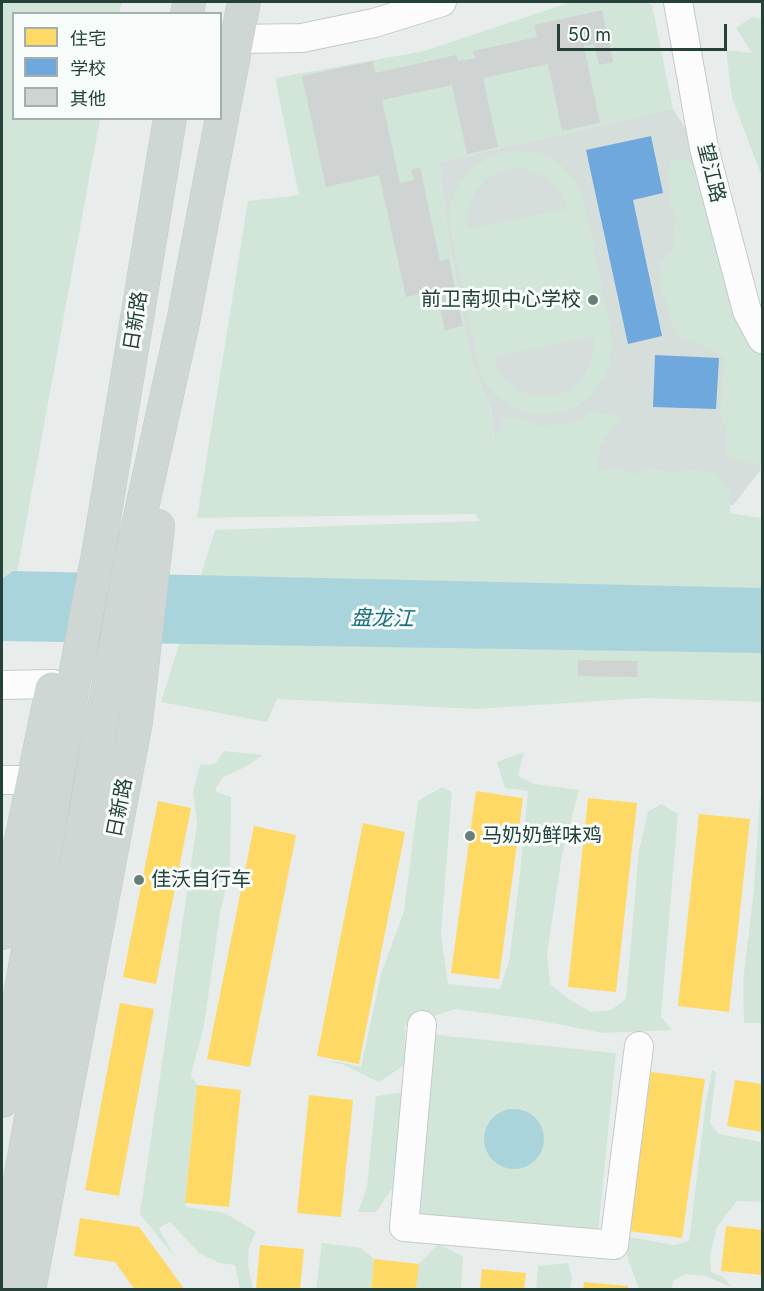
<!DOCTYPE html>
<meta charset="utf-8">
<style>
body{margin:0}
#map{position:relative;width:764px;height:1291px;overflow:hidden;background:#e8edeb;font-family:Inter,"Noto Sans SC",sans-serif}
canvas{display:block}
.frame{position:absolute;inset:0;border:3px solid #24423a;pointer-events:none}
.legend{position:absolute;left:12px;top:12px;width:210px;height:108px;box-sizing:border-box;background:#f7fbf9;border:2px solid #a3b1ad;margin:0;padding:8px 10px;list-style:none;font-size:18px;color:#24423a}
.legend li{display:flex;align-items:center;gap:12px;height:30px}
.legend b{width:30px;border:2px solid #a3b1ad}
.scale{position:absolute;left:557px;top:24px;width:170px;height:27px;box-sizing:border-box;border:3px solid #24423a;border-top:0;padding-left:8px;font-size:18px;line-height:21px;white-space:nowrap;color:#24423a;-webkit-text-stroke:4px #f7fbf9;paint-order:stroke}
</style>
<div id="map">
<canvas width="764" height="1291"></canvas>
<div class="frame"></div>
<ul class="legend">
<li><b style="height:16px;background:#ffd966"></b>住宅</li>
<li><b style="height:16px;background:#6fa8dc"></b>学校</li>
<li><b style="height:16px;background:#cfd4d2"></b>其他</li>
</ul>
<div class="scale">50 m</div>
</div>
<script>
const context = document.querySelector('canvas').getContext('2d');
context.lineJoin = 'round';
function fill(path, color) {
  context.fillStyle = color;
  context.fill(path, 'evenodd');
}
function shape(rows) {
  const path = new Path2D();
  for (const r of rows) {
    if (r.length === 3) {
      path.moveTo(r[0] + r[2], r[1]);
      path.arc(r[0], r[1], r[2], 0, 2 * Math.PI);
      continue;
    }
    path.moveTo(r[0], r[1]);
    for (let i = 2; i < r.length; i += 2) path.lineTo(r[i], r[i + 1]);
  }
  return path;
}
function stroke(path, color, width, dash) {
  context.strokeStyle = color;
  context.lineWidth = width;
  context.lineCap = dash ? 'butt' : 'round';
  context.setLineDash(dash || []);
  context.stroke(path);
}
function drawText(font, color, halo, rows, align = 'center') {
  context.font = font + ' Inter,"Noto Sans SC",sans-serif';
  context.lineWidth = 6;
  context.setLineDash([]);
  context.textBaseline = 'middle';
  context.strokeStyle = halo;
  context.fillStyle = color;
  for (const [text, x, y, turn = 0] of rows) {
    context.save();
    context.translate(x, y);
    context.rotate((+turn || 0) * Math.PI / 180);
    context.textAlign = isNaN(turn) ? turn : align;
    if (halo) context.strokeText(text, 0, 0);
    context.fillText(text, 0, 0);
    context.restore();
  }
}
const built = shape([
 [673,109,694,141,761,470,733,505,503,514,491,409,471,358,449,241,439,162]
]);
const green = shape([
 [2,2,122,2,119,13,14,14,14,118,100,119,16,578,2,578],
 [571,2,645,2,652,5,673,109,439,162,449,241,471,358,491,409,494,439,504,418,521,418,539,426,581,422,593,411,607,415,619,415,622,419,611,430,600,446,597,471,616,468,634,474,652,468,670,473,690,470,717,473,730,490,730,513,762,518,762,702,645,698,476,709,277,699,267,722,161,702,215,530,479,521,476,514,197,518,248,201,299,195,275,78,424,51],
 [752,17,762,19,762,172,760,172,732,98,726,50,752,53,736,28],
 [520,151,535,153,550,158,562,166,573,178,581,191,585,206,611,332,612,348,610,363,604,377,596,390,585,401,572,409,557,413,542,415,526,413,512,407,499,399,488,388,480,374,451,234,449,218,451,203,457,188,465,175,477,165,490,157,504,152],
 [521,168,534,171,546,177,556,186,563,197,567,209,468,229,467,216,470,203,476,191,484,181,495,174,508,169],
 [593,336,594,349,591,362,585,374,577,384,566,391,553,396,540,397,527,394,515,388,505,380,498,369,494,356],
 [670,159,687,160,702,169,762,346,762,465,738,461,726,455,727,443,724,423,720,413,725,360,711,349,676,335,668,310,659,280,661,261,672,252,676,220,669,200,672,193,667,175],
 [224,751,263,755,245,767,223,777,216,788,216,792,231,797,230,870,220,914,204,1025,191,1075,197,1085,185,1203,186,1207,225,1213,256,1232,249,1247,248,1265,253,1289,240,1289,235,1265,219,1263,199,1253,170,1222,159,1228,174,1256,140,1214,197,823,193,792,200,765,215,764],
 [524,752,518,776,534,784,579,790,562,855,547,954,550,984,570,1000,591,1012,611,1010,626,999,639,850,648,812,661,804,678,814,661,1017,672,1030,603,1033,536,1020,455,1009,405,1026,405,1053,403,1066,379,1082,342,1064,328,1062,339,1062,361,1067,381,974,404,911,418,801,442,787,452,792,441,934,448,984,500,989,509,961,520,873,528,791,505,788,497,762],
 [762,796,762,1023,744,1023,743,981,754,890,760,798],
 [428,1034,616,1053,597,1243,408,1224],
 [712,1070,716,1072,710,1123,719,1134,762,1142,762,1202,737,1201,717,1227,710,1256,711,1272,723,1277,731,1287,706,1276,686,1274,673,1281,672,1289,639,1289,629,1262,622,1236,675,1245,689,1241,706,1102],
 [405,1092,401,1176,376,1212,358,1212,367,1187,376,1096],
 [322,1243,361,1248,374,1259,371,1289,316,1290],
 [438,1244,463,1256,461,1289,416,1290,419,1264],
 [568,1263,572,1277,570,1289,536,1289,538,1266]
]);
const water = shape([
 [13,571,762,588,762,653,2,641,2,579],
 [514,1139,30]
]);
const homes = shape([
 [476,791,523,798,499,979,451,973],
 [588,798,637,803,616,992,568,987],
 [158,801,191,808,156,984,123,977],
 [699,814,750,819,729,1012,678,1006],
 [363,823,405,832,359,1064,317,1056],
 [254,826,296,835,250,1067,207,1059],
 [120,1003,154,1009,119,1196,85,1190],
 [651,1072,705,1079,682,1238,629,1231],
 [735,1080,762,1084,762,1132,727,1126],
 [197,1085,241,1090,229,1207,185,1203],
 [309,1095,353,1100,341,1217,297,1213],
 [80,1218,139,1227,185,1290,135,1290,115,1262,74,1256],
 [726,1226,762,1230,762,1275,721,1271],
 [260,1245,304,1249,300,1290,256,1290],
 [374,1259,419,1264,416,1290,371,1290],
 [482,1269,526,1273,524,1290,480,1290],
 [584,1282,628,1286,628,1290,583,1290]
]);
const schools = shape([
 [651,136,663,193,633,200,662,336,628,344,586,150],
 [655,355,719,358,716,409,653,407]
]);
const building = shape([
 [602,10,613,62,599,65,594,44,584,46,600,123,562,131,548,64,483,78,498,147,467,154,452,85,382,100,400,183,414,180,411,170,420,167,440,261,449,259,463,326,445,330,436,290,406,297,379,175,326,187,302,76,373,61,375,73,456,55,458,61,475,58,473,51,537,37,534,25],
 [578,660,638,661,637,677,578,676]
]);
const minor = shape([
 [678,2,704,148,747,311,762,339],
 [237,39,302,38,374,23,442,2],
 [2,685,53,684],
 [2,780,32,780],
 [422,1025,404,1227,614,1245,639,1046]
]);
const major = shape([
 [187,14,189,2],
 [2,933,52,689],
 [2,1101,73,686,99,549,170,118],
 [2,1280,132,553,183,322,244,2],
 [29,1290,136,721,158,526]
]);
const markers = [
 [593,300,6,"#697e78"],
 [470,836,6,"#697e78"],
 [139,880,6,"#697e78"]
];
const streetNames = [
 ["望江路",711,173,76],
 ["日新路",136,321,-81],
 ["日新路",120,808,-79]
];
const poiNames = [
 ["前卫南坝中心学校",581,300,"right"],
 ["马奶奶鲜味鸡",482,836],
 ["佳沃自行车",151,880]
];
const waterNames = [
 ["盘龙江",382,619,1]
];
fill(built, '#d6dedb');
fill(green, '#d1e6d8');
fill(water, '#a9d4db');
fill(homes, '#ffd966');
fill(schools, '#6fa8dc');
fill(building, '#cfd4d2');
stroke(minor, '#c5cac8', 30);
stroke(major, '#c3ccc9', 34);
stroke(minor, '#fcfcfc', 28);
stroke(major, '#cfd7d5', 33);
for (const [x, y, r, color] of markers) {
  const dot = new Path2D();
  dot.arc(x, y, r, 0, 2 * Math.PI);
  context.fillStyle = color;
  context.fill(dot);
  stroke(dot, '#f7fbf9', 2);
}
drawText('20px', '#24423a', '#f7fbf9', streetNames);
drawText('20px', '#24423a', '#f7fbf9', poiNames, 'left');
drawText('italic 21px', '#1c6f80', '#f7fbf9', waterNames);
</script>
